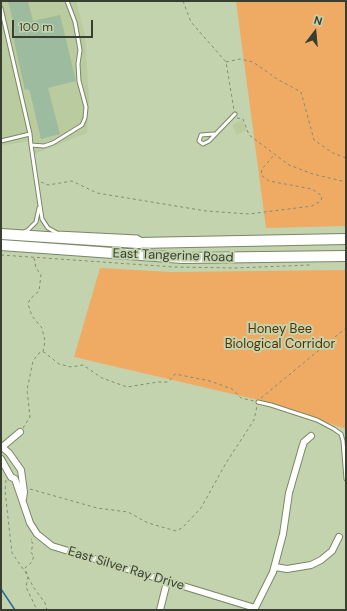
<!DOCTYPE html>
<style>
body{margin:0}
#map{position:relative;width:347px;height:611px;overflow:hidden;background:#c3d3ae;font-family:"DM Sans",sans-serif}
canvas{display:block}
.frame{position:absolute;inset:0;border:2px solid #393f30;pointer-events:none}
.north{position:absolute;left:295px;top:12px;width:40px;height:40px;-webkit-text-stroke:3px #c3d3ae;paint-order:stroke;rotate:16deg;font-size:11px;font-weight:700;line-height:16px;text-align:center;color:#393f30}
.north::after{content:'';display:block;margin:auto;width:14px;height:18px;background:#393f30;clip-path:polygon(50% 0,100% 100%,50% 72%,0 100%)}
.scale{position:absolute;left:12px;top:20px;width:81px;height:18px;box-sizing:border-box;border:2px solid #393f30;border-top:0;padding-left:5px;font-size:12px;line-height:14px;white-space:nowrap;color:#393f30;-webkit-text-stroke:3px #c3d3ae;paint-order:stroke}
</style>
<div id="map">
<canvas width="347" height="611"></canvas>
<div class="frame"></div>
<div class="north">N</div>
<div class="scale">100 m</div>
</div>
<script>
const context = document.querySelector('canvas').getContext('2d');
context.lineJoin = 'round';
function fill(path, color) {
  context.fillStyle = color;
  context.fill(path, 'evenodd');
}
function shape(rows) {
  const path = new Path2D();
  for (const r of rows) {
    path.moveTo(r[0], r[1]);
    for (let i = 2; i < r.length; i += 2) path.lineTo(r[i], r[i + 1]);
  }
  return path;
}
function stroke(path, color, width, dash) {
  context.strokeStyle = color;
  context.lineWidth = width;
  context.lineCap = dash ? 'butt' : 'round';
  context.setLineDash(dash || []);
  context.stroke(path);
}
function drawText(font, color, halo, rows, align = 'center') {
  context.font = font + ' "DM Sans",sans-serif';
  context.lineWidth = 4;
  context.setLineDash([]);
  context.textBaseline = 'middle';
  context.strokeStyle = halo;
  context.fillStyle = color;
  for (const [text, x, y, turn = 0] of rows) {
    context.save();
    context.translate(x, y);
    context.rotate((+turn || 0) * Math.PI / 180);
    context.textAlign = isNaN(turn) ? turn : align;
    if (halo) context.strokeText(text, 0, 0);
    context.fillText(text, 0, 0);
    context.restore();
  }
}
const built = shape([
 [1,1,76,1,85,35,89,101,87,133,34,154,28,141,1,146],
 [242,120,247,130,237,135,232,125]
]);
const green = shape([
 [236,1,346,1,346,226,266,228],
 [100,268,171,272,346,270,346,429,267,402,74,357]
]);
const stream = shape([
 [1,589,15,610]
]);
const building = shape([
 [8,1,28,1,33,21,60,15,76,81,48,88,60,134,41,139,30,92,28,89,25,90,13,36,15,36,14,25]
]);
const path = shape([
 [183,1,191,22,226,62,234,110],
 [226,62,240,59,253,62,277,79,301,92,314,140,333,153,346,158],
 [237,118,243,119,249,135,289,165,313,174,346,182],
 [41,182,48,185,72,181,97,193,206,211,249,214,312,206,321,201,322,196,312,189,269,181,261,175,262,169,274,155],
 [1,255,174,267,235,268,310,265],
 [34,258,36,268,41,275,39,291,30,299,28,304,32,316,42,328,45,341,43,352],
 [261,398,346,328],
 [23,428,30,417,27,390,33,361,39,353,44,352,59,364,71,367,83,365,102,378,127,387,158,382,168,382,175,374,210,381,232,389,241,398,254,401],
 [6,480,5,491,12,553,28,576,26,587,37,610],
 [30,489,97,508,128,512,148,523,176,531,182,528,201,508,226,463,254,420,257,406],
 [27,574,25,568,32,562,34,555,31,553,33,543,30,541,32,539],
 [28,577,34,588,45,603,47,610]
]);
const lane = shape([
 [1,8,30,134],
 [214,134,201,135,199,141,203,144,209,141,235,114],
 [1,141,30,134,31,145,44,146,53,143,82,125,85,118,86,107,79,81,78,64,80,50,75,22,67,1],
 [31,145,42,219,48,228,57,233,137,237,142,240],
 [24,232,28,230,36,222,39,208],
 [258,402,271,405,317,420,334,429,341,434,343,441,346,479]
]);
const street = shape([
 [2,447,9,453,21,470,24,492,23,499],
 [1,448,20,432],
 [1,459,11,477,15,479,30,523,37,534,52,546,255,608],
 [275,567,287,569,311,565,321,560,332,551,339,537],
 [160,610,167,582],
 [254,610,273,572,283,534,289,493,302,448,304,442,311,436]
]);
const primary = shape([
 [1,234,138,243,346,239],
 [1,245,183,258,346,256]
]);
const streetNames = [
 ["East Tangerine Road",173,256,2],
 ["East Silver Ray Drive",126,569,17]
];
const parkNames = [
 ["Honey Bee",280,330],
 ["Biological Corridor",280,345]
];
fill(built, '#b9cb9f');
fill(green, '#efab64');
stroke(stream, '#2a6c96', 1.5);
fill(building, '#9dbb9e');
stroke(lane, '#7a8765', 5);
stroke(street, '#7a8765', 8);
stroke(primary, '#7a8765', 12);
stroke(path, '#818d72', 1, [3, 3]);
stroke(lane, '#fff', 3);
stroke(street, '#fff', 6);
stroke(primary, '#fff', 10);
drawText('13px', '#393f30', '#c3d3ae', streetNames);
drawText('13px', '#563100', '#c3d3ae', parkNames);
</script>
